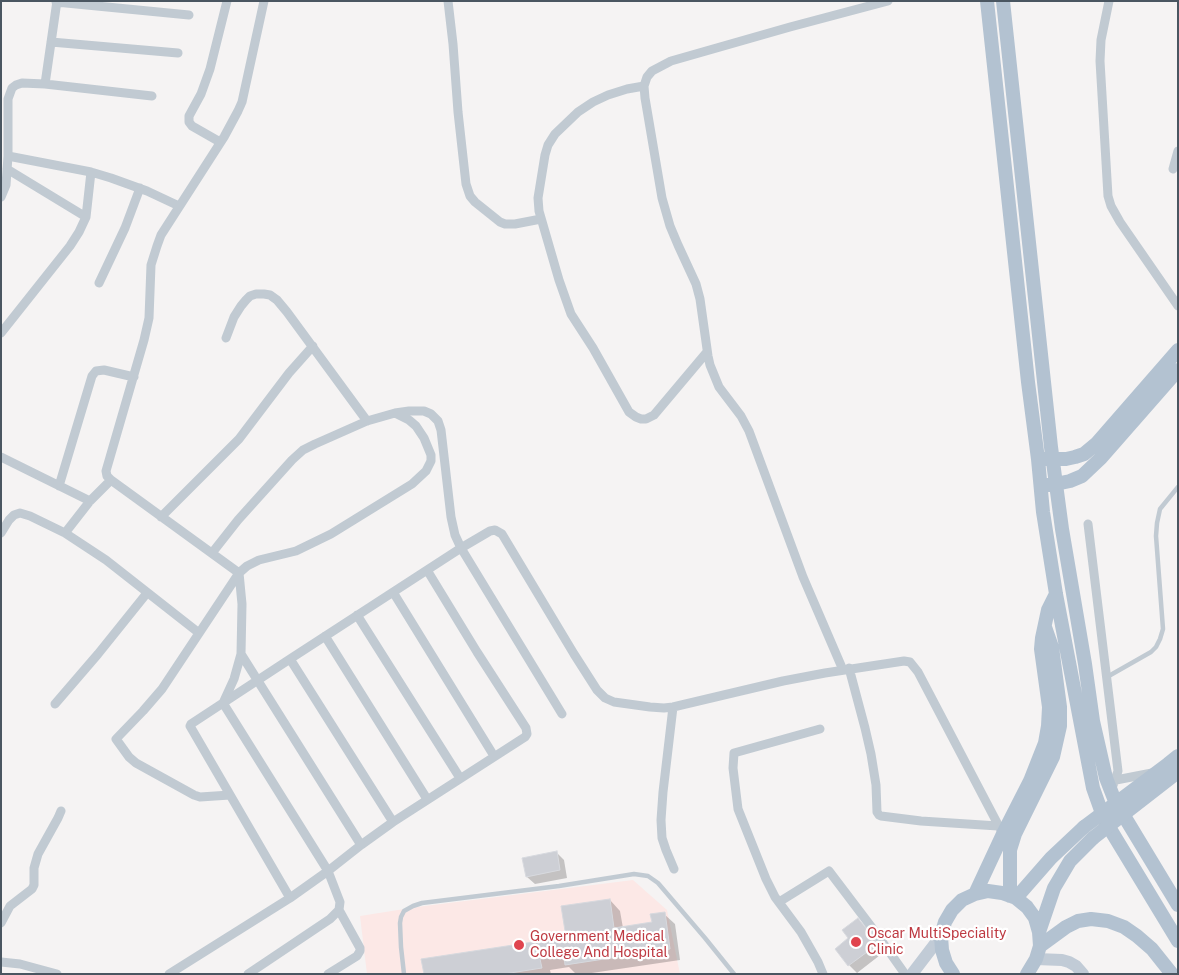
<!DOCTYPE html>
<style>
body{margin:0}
#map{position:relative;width:1179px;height:975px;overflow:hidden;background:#f5f3f3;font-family:"Public Sans",sans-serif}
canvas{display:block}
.frame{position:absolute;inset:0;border:2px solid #4a5661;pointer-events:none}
</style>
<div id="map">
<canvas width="1179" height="975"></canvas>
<div class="frame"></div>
</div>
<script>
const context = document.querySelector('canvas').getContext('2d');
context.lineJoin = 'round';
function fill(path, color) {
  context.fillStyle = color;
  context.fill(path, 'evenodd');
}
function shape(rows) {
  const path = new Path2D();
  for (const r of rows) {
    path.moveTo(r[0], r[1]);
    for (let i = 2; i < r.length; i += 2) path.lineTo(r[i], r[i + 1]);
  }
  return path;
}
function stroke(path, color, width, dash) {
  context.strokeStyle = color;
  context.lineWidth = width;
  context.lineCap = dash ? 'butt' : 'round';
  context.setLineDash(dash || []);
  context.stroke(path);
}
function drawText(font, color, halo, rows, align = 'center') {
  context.font = font + ' "Public Sans",sans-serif';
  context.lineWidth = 4.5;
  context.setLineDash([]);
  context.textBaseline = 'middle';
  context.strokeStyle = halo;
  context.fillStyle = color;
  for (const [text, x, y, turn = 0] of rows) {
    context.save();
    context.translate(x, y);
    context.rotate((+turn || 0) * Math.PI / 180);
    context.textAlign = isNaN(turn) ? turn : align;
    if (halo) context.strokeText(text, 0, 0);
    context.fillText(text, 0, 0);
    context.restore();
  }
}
const medical = shape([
 [633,880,667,910,680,974,367,974,360,916,417,907]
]);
const shadow = shape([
 [556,852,564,860,567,878,535,884,527,877],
 [610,900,620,911,623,928,653,923,664,914,675,924,680,960,585,974,576,974,569,967,550,970,551,974,425,974,567,938],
 [858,920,866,927,884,952,857,973,849,965,837,949,850,939]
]);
const building = shape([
 [557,851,560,870,526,877,522,858,557,851],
 [610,899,614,928,652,922,650,914,665,912,670,949,565,965,564,956,540,959,542,968,504,974,424,974,421,959,566,937,561,906,610,899],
 [858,918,878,944,848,966,835,949,848,938,842,930,858,918]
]);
const lane = shape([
 [1107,677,1151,652,1156,647,1160,639,1163,629,1156,536,1157,523,1160,509,1178,487],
 [404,974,401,947,400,923,401,917,404,911,413,906,422,903,559,886,634,874,648,876,658,883,705,938,734,974]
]);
const street = shape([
 [448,1,453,44,458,112,466,184,470,196,475,202,500,222,505,224,515,224,541,219],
 [1109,1,1101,40,1100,61,1108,196,1111,206,1120,222,1178,306],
 [56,2,189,15],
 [51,42,178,53],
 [45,84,57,1],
 [644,86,627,89,608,95,593,102,578,112,555,134,548,145,545,155,538,198,539,211,559,280,571,314,593,348,629,412,636,417,641,419,646,419,654,415,707,352],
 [220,142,192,126,189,122,189,116,201,94,210,69,227,1],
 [8,156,91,172,111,178,147,191,179,206],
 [7,169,86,217],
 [1173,169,1178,151],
 [1,197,6,185,8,156,8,99,12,88,16,85,22,83,45,84,152,96],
 [99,283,125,228,140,188],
 [1,333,70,246,79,232,86,217,91,172],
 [226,338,234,317,241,306,246,300,250,296,256,294,264,294,270,295,277,300,287,312,367,421],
 [1,457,90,501],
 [59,486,92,376,96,371,104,370,134,377],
 [161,517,239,439,289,373,313,346],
 [1088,524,1118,771,1111,791],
 [1,533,9,520,14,515,20,513,30,516,65,533,106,560,199,633],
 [65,533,90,501,111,480],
 [212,553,238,520,292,460,303,450,315,444,367,421,395,413,409,411,424,411,431,414,438,421,441,430,451,517,455,535,461,548,562,714],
 [393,592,494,756],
 [357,615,460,778],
 [325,636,427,799],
 [241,654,361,845],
 [290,659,393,822],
 [849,668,865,728,871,754,876,785,877,812,879,815,881,816,921,821,998,826],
 [843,670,803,577,749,431,741,416,719,387,710,365,708,356,700,299,696,284,678,245,670,226,662,198,645,98,644,86,647,77,652,71,671,61,790,27,888,1],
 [55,704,98,654,147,593],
 [673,707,663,792,661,820,662,838,666,850,674,869],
 [820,729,734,753,733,768,738,809,766,879,775,897,801,932,818,962,823,974],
 [1116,780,1152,773],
 [230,795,200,797,194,795,136,763,129,757,116,739,143,711,162,689,239,573,247,566,259,560,296,551,331,534,412,484,426,471,431,461,431,455,424,438,416,426,409,420,395,413],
 [290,898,190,726,191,724,290,659,461,548,490,531,495,530,502,534,574,654,597,690,605,698,614,702,650,707,664,708,673,707,783,681,825,673,904,661,910,662,918,672,1004,836],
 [779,902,829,871,876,933,905,974],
 [1,923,10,906,32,889,34,885,34,868,38,854,58,818,61,811],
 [1,962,20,964,57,974],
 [169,974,290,898,328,871,361,845,393,822,525,737,527,734,526,728,477,652,427,570],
 [248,974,330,919,339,910,340,902,328,871,223,703,234,679,241,654,242,604,239,573,111,480,107,476,106,471,144,340,149,318,151,265,157,246,161,235,224,137,238,111,242,102,264,1],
 [328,974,357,956,360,951,360,948,339,910]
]);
const secondary = shape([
 [1036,959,1062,960,1069,962,1076,966,1083,974],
 [912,974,941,936]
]);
const primary = shape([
 [987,1,1028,382,1038,459,1043,512,1056,594,1093,788,1104,819,1178,941],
 [1003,1,1051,447,1062,529,1085,664,1093,721,1106,778,1115,801,1178,905],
 [1044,459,1066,459,1075,457,1084,454,1096,444,1178,350],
 [1047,485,1056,484,1070,481,1082,476,1101,458,1178,370],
 [975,894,1003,834,1030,781,1045,743,1048,726,1049,707,1041,649,1042,638,1048,610,1056,594],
 [1010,896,1010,850,1015,834,1053,757,1060,726,1060,707,1052,647,1045,627],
 [1016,898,1051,858,1084,827],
 [1039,932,1054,888,1070,861,1093,838],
 [1040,946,1066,927,1078,921,1091,919,1108,921,1124,927,1137,936,1152,949,1172,974],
 [953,974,946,963,942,950,941,936,945,922,952,910,962,900,975,894,988,891,1002,893,1016,898,1027,907,1035,918,1039,932,1040,946,1036,959,1027,974]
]);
const primaryBridge = shape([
 [1084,827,1168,764,1178,756],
 [1093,838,1178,772]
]);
const markers = [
 [856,942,6,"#e0444e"],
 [519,945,6,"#e0444e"]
];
const healthNames = [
 ["Oscar MultiSpeciality",867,934],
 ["Clinic",867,950],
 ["Government Medical",530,937],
 ["College And Hospital",530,953]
];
fill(medical, '#fce8e6');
fill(shadow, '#0003');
fill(building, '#cdcfd5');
stroke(building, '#d7d9de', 1);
stroke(lane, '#c1cad2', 4.5);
stroke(street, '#c1cad2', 9);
stroke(secondary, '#c1cbd6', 12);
stroke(primary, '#b3c2d1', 14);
stroke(primaryBridge, '#b3c2d1', 14);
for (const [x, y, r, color] of markers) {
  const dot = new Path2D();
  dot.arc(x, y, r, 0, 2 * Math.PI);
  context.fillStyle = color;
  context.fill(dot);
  stroke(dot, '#fff', 2);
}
drawText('14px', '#be3a42', '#fff', healthNames, 'left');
</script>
